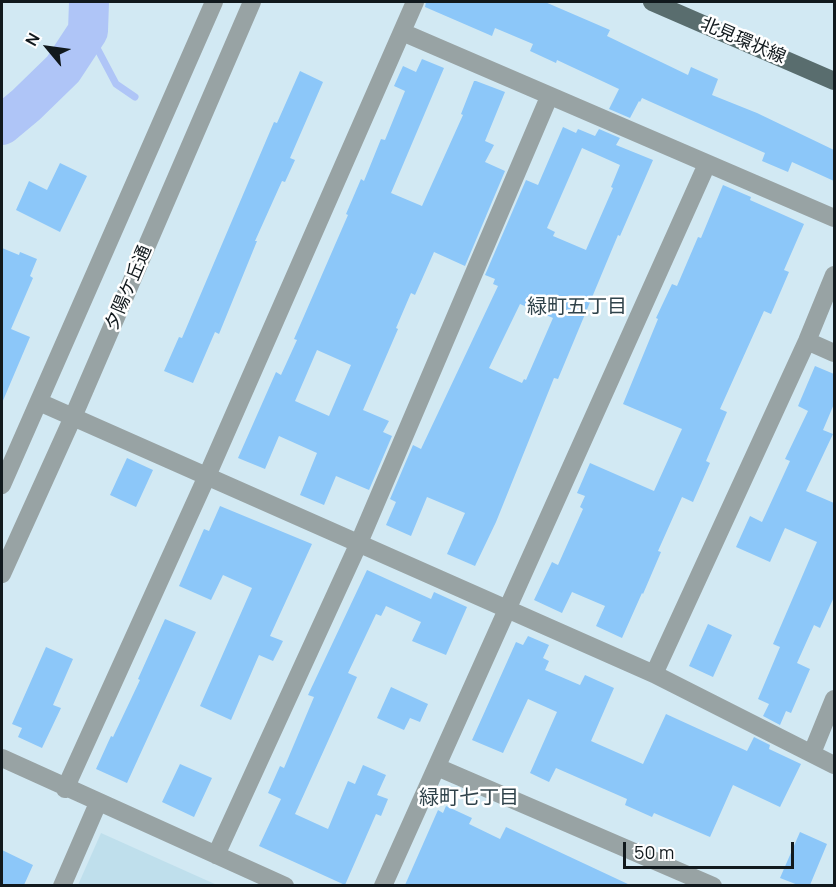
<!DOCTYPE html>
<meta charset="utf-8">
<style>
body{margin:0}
#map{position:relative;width:836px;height:887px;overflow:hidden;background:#d2e9f3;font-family:Manrope,sans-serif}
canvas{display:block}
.frame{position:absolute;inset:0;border:3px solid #11191d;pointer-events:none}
.north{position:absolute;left:18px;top:18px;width:60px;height:60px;-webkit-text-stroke:4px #fff;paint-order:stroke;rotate:299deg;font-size:16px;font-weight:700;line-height:24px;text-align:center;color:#11191d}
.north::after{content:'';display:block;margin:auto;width:21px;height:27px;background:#11191d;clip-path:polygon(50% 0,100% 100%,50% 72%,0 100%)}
.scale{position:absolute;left:623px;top:842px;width:171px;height:27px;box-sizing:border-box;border:3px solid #11191d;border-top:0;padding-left:8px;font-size:18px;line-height:21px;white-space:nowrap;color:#11191d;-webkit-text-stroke:4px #fff;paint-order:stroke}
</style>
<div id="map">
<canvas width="836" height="887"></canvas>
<div class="frame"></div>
<div class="north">N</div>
<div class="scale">50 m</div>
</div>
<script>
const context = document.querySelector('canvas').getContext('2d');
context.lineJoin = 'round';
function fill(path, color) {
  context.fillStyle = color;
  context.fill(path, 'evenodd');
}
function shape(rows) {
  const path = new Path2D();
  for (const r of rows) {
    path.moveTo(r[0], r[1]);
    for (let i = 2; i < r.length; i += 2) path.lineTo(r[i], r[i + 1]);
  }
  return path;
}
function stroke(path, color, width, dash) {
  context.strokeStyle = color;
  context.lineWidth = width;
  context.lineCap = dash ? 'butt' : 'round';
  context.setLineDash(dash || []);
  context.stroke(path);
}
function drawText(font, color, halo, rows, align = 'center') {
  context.font = font + ' Manrope,"Noto Sans JP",sans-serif';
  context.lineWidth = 5;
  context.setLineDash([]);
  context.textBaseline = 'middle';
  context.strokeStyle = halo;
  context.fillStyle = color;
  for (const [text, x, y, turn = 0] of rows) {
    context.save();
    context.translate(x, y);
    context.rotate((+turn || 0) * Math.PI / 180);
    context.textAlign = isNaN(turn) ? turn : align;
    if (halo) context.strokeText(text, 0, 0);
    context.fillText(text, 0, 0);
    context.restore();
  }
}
const built = shape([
 [101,833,217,885,78,885]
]);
const stream = shape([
 [88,31,116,84,135,97]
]);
const river = shape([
 [2,125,26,105,63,69,88,31,89,2]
]);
const building = shape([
 [426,2,545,2,610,30,607,36,688,75,691,67,718,79,712,95,757,113,834,150,834,181,792,162,788,172,762,161,765,153,642,98,640,102,639,101,630,118,609,109,619,89,557,60,556,63,530,51,533,44,495,28,492,36,425,7],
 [422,59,444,68,391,193,422,206,463,115,461,114,474,81,476,81,505,92,485,141,494,145,485,162,505,171,465,266,434,252,415,295,411,293,396,328,398,329,363,410,389,421,383,432,392,436,369,490,336,476,324,505,300,495,317,453,279,436,265,469,238,458,276,372,281,375,297,340,294,339,348,215,346,214,361,179,364,181,381,139,385,140,405,91,394,86,403,66,416,72],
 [317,350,351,365,329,416,295,401],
 [300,71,323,82,290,158,295,160,285,182,282,181,255,241,257,241,219,334,215,332,193,383,164,371,179,337,182,338,274,122,277,123],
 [563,127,576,133,578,129,595,136,599,129,620,138,616,145,653,160,620,236,618,235,558,379,554,378,496,522,475,566,447,554,465,513,427,497,411,536,386,525,396,502,390,499,413,445,421,449,498,286,493,284,495,279,485,275,526,180,538,185],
 [582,148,620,165,611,187,613,188,586,250,553,236,555,232,547,228],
 [520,304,553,318,526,380,524,379,522,383,489,368],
 [60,163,87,176,60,232,16,210,29,181,47,190],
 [723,185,751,197,750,200,804,224,784,270,789,272,771,314,764,311,720,409,727,412,706,461,710,463,693,502,682,497,658,551,661,552,643,594,642,593,622,638,596,626,605,606,572,592,562,613,534,600,552,562,558,565,583,509,580,507,585,496,577,493,590,463,654,491,682,429,623,404,658,319,656,318,672,284,677,286,698,237,701,238],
 [2,248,19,255,20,252,37,259,30,276,33,278,11,329,30,337,2,403],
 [815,366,834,374,834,404,823,430,833,434,806,491,834,503,834,597,820,628,814,625,797,663,810,669,791,713,786,711,780,725,763,716,769,704,758,699,780,647,773,644,817,542,785,528,770,562,736,547,750,516,762,522,790,461,785,459,808,411,798,406],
 [127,458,153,470,136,507,110,495],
 [220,506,312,544,270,636,283,641,273,661,259,655,231,720,200,706,252,588,223,575,211,600,179,586,204,529,209,531],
 [367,570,431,599,434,592,467,607,446,655,412,641,421,622,386,606,381,616,376,614,348,673,357,677,295,814,328,829,348,781,355,784,363,765,386,775,377,795,388,799,381,816,376,814,345,885,259,846,281,799,268,793,280,766,284,768,314,697,308,695],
 [165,619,196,632,127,783,96,769,111,736,113,737,140,680,138,679],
 [708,624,732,635,713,677,689,666],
 [528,636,549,645,543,658,549,661,545,670,580,685,585,675,614,688,591,741,643,764,666,714,747,751,754,737,770,745,769,749,801,764,780,807,733,785,710,837,654,813,652,817,625,805,627,799,556,768,549,782,530,773,557,712,528,699,503,753,472,740,516,642,523,645],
 [46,647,73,659,53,705,61,708,42,748,18,737,22,728,12,724],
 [391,687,428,704,420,722,410,718,404,730,377,718],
 [180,764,212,778,194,817,162,802],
 [446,806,472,818,469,824,500,839,506,827,630,885,405,885,438,810,443,813],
 [800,832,827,844,810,885,798,885,780,878],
 [2,850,33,865,24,885,2,885]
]);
const minor = shape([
 [402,32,834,218],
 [807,341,834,353],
 [39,402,654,674,834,765],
 [2,485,214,2],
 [2,574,73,417,252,2],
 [654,674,807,341,834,275],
 [812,753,834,699],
 [2,758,285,886],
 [437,767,713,886],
 [65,789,207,476,415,2],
 [216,855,358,545,549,97],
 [62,886,98,803],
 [383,886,707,164]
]);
const major = shape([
 [652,2,834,81]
]);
const streetNames = [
 ["北見環状線",743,41,23],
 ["夕陽ケ丘通",129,288,-67]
];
const neighbourhoodNames = [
 ["緑町五丁目",577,307],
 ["緑町七丁目",469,798]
];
fill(built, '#bfdfec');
stroke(stream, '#afc5f7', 7);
stroke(river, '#afc5f7', 40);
fill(building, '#8cc7f9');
stroke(minor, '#98a3a4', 18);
stroke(major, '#596d6e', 18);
drawText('18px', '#11191d', '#fff', streetNames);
drawText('20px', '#30434b', '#fff', neighbourhoodNames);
</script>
